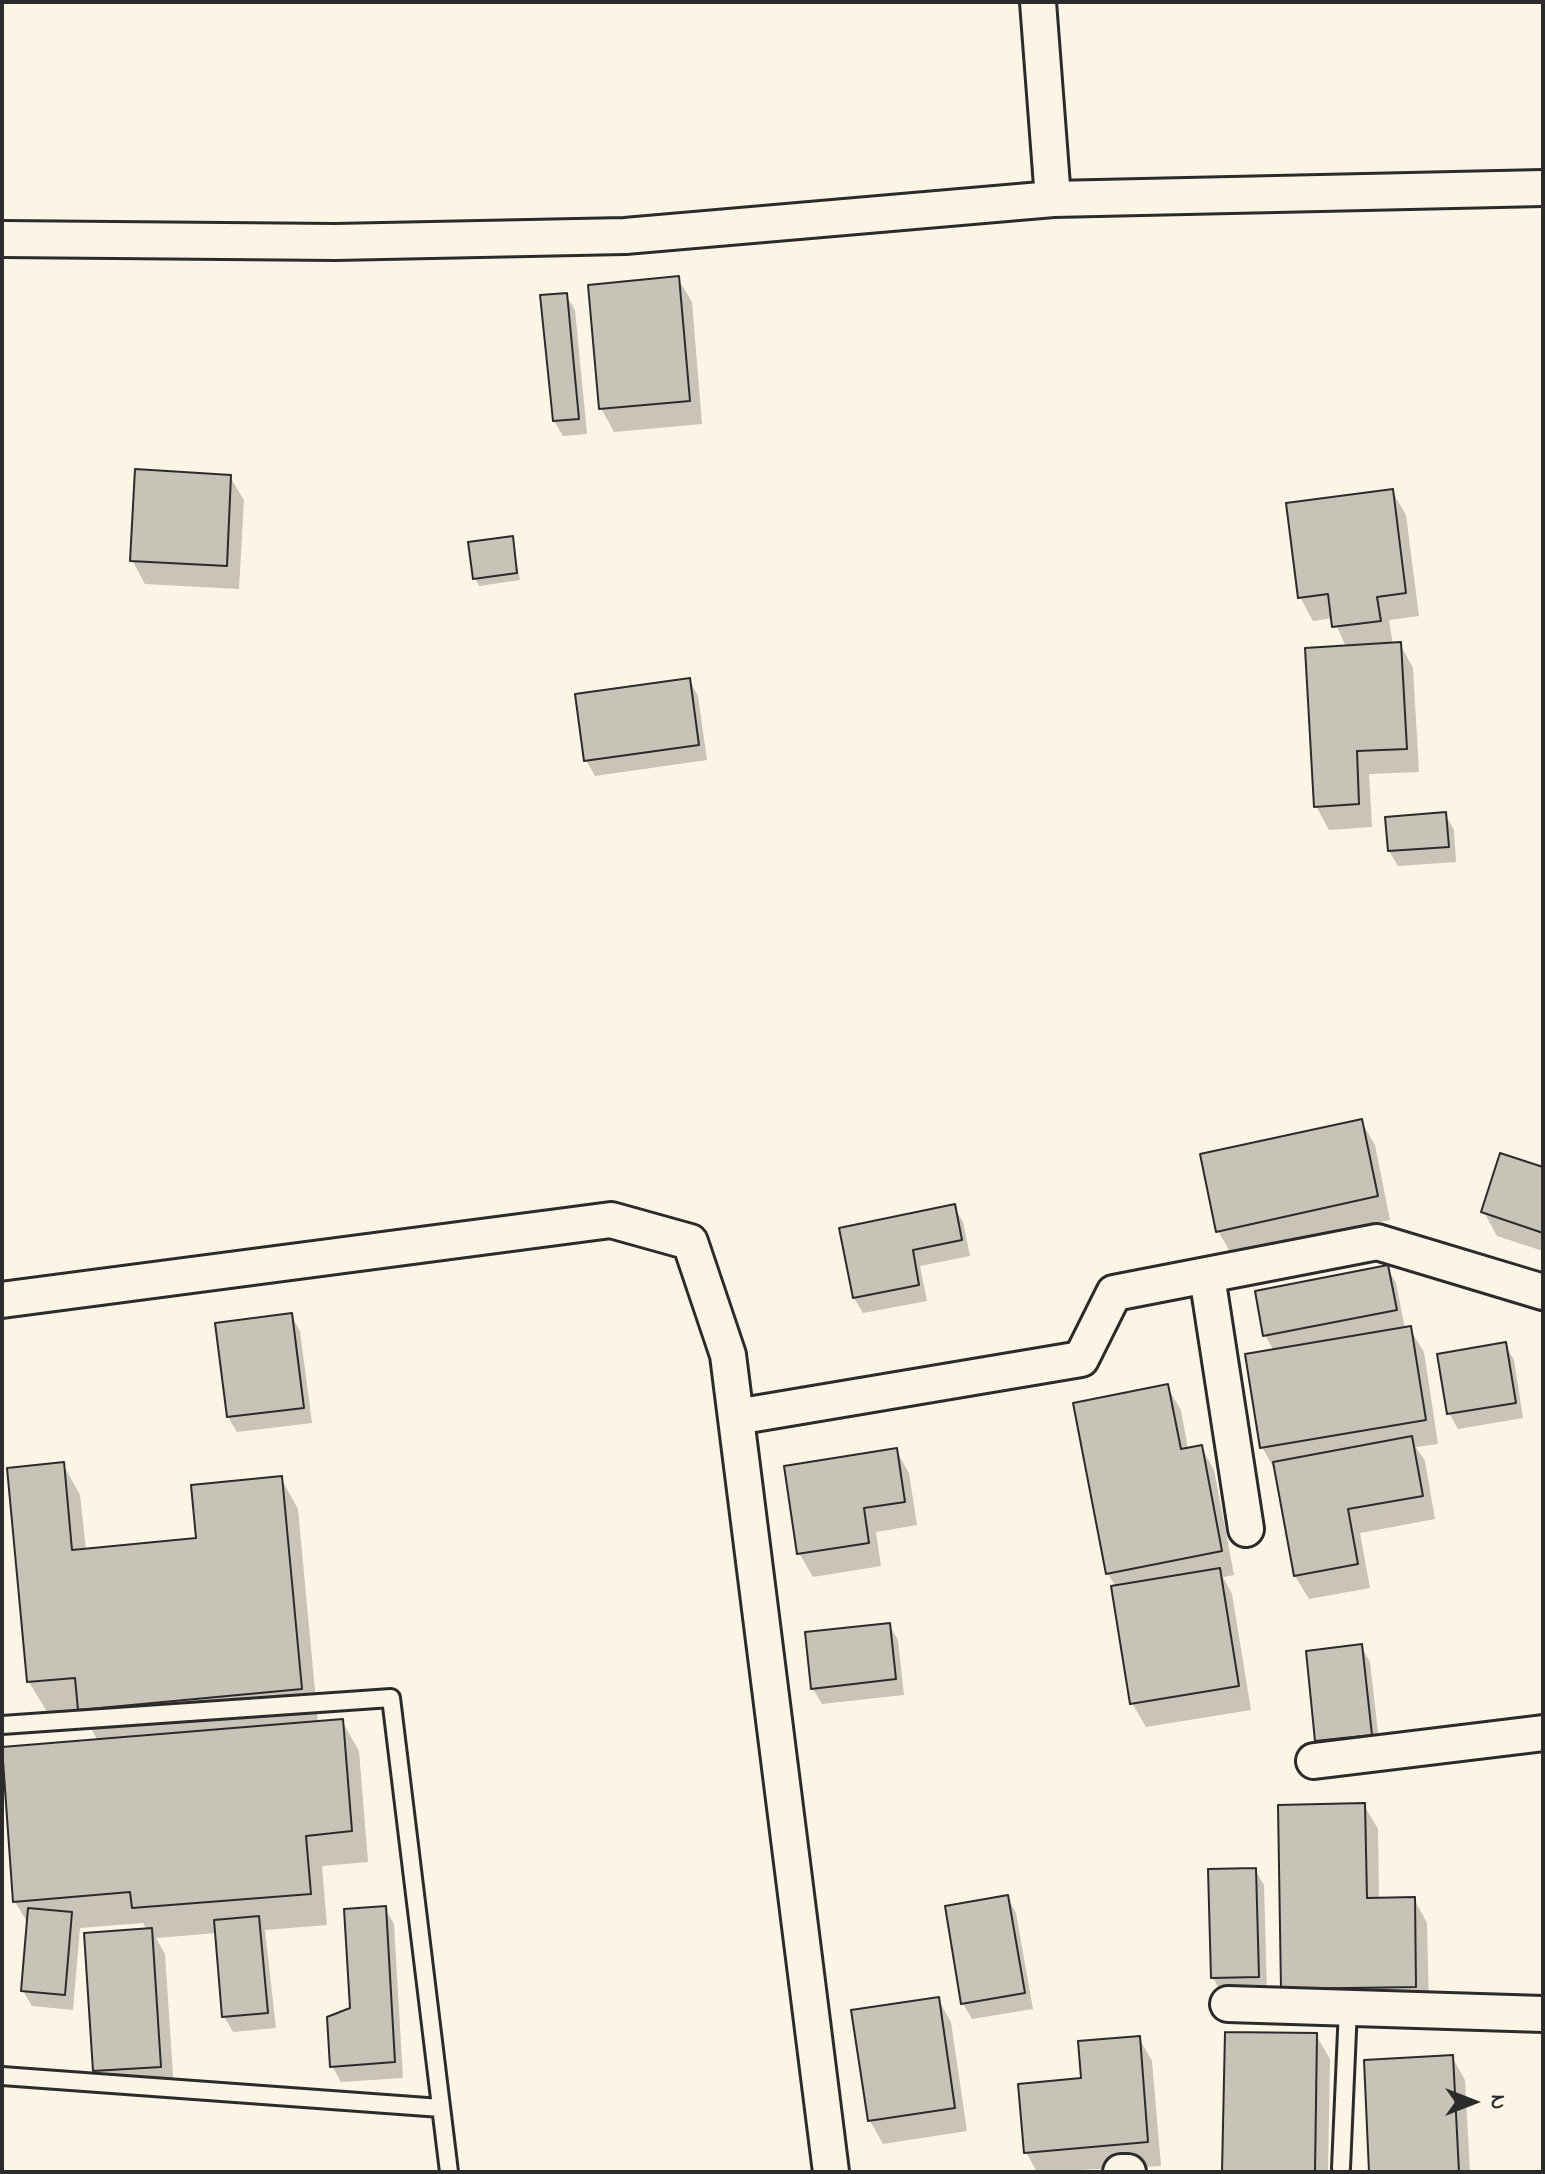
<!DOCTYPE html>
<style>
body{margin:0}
#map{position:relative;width:1545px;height:2174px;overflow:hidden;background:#fcf5e5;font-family:"Indie Flower",sans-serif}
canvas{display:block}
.frame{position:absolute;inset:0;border:4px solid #2b2b2b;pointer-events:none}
.north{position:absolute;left:1433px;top:2062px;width:80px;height:80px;-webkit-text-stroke:6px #fcf5e5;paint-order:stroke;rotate:90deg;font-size:22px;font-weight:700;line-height:32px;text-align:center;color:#2b2b2b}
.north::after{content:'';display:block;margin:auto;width:28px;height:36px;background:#2b2b2b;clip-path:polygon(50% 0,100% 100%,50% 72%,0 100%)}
</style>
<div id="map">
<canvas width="1545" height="2174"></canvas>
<div class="frame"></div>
<div class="north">N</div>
</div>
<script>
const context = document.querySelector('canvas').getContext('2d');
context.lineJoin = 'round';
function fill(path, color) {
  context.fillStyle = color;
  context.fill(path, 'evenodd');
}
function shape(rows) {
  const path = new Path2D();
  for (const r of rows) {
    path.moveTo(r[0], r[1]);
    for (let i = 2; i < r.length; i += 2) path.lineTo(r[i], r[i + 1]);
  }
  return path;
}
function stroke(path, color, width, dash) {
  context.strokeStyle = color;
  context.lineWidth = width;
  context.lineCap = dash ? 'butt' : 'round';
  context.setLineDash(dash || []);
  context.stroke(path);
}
const shadow = shape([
 [678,279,692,302,702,424,614,432,601,408],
 [566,295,575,310,587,434,563,436,554,421],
 [230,477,244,500,239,589,145,584,132,560],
 [1392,491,1406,515,1419,616,1389,620,1393,645,1400,644,1413,668,1419,772,1369,774,1372,827,1329,830,1316,806,1346,647,1333,618,1313,621,1300,597],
 [512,538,520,580,479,586,475,578],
 [689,680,698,696,707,760,595,776,586,760],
 [1445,814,1454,830,1456,862,1398,866,1389,851],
 [1361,1121,1375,1145,1390,1220,1232,1255,1218,1231],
 [1543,1169,1543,1251,1497,1236,1484,1212],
 [954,1207,963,1222,970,1256,920,1266,927,1301,863,1313,854,1298],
 [1387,1268,1396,1283,1405,1329,1410,1329,1424,1352,1438,1444,1416,1447,1425,1461,1435,1519,1360,1533,1370,1588,1309,1599,1295,1576,1275,1470,1262,1447,1274,1351,1265,1335],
 [291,1315,300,1331,312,1423,237,1432,228,1417],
 [1505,1345,1514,1360,1523,1418,1458,1429,1449,1413],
 [1167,1387,1181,1410,1188,1449,1201,1447,1214,1470,1234,1575,1223,1577,1232,1594,1251,1710,1146,1727,1132,1703,1116,1587,1108,1574,1076,1405],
 [896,1450,909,1473,917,1525,876,1532,881,1566,813,1577,799,1553],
 [63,1464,80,1495,86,1550,199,1540,281,1478,298,1509,318,1723,342,1721,359,1751,368,1862,322,1866,327,1925,265,1930,276,2028,233,2032,224,2016,217,1933,156,1938,165,1954,174,2090,109,2094,95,2070,147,1930,143,1923,80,1928,73,2010,32,2006,23,1991,29,1925,15,1902,98,1741,80,1709,47,1712,29,1682],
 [889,1625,898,1640,904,1695,822,1704,813,1689],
 [1361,1646,1370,1662,1380,1750,1326,1756,1317,1740],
 [1364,1805,1378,1829,1379,1900,1414,1899,1427,1923,1429,2010,1283,1988],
 [1255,1870,1264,1885,1267,1992,1222,1994,1213,1978],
 [1007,1897,1016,1913,1033,2009,972,2019,963,2004,947,1908],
 [385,1908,394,1924,403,2078,341,2082,332,2066],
 [938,1999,951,2022,967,2131,883,2144,870,2121],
 [1316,2035,1330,2059,1328,2172,1224,2172],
 [1139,2038,1152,2061,1161,2166,1037,2172,1026,2152,1083,2080],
 [1452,2057,1465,2080,1470,2172,1371,2172]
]);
const building = shape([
 [679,276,690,401,599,409,588,285,679,276],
 [567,293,579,419,553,421,540,295,567,293],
 [135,469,231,475,227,566,130,561,135,469],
 [1393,489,1406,593,1377,597,1381,621,1332,627,1328,594,1298,598,1286,503,1393,489],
 [513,536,517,573,473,579,468,542,513,536],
 [1401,642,1407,749,1357,751,1359,804,1314,807,1305,648,1401,642],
 [690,678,699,745,584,761,575,694,690,678],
 [1446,812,1449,847,1388,851,1385,817,1446,812],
 [1362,1119,1378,1196,1216,1232,1200,1154,1362,1119],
 [1500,1153,1543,1167,1543,1233,1481,1212,1500,1153],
 [955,1204,962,1240,913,1250,919,1285,853,1298,839,1228,955,1204],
 [1388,1265,1397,1310,1263,1336,1255,1291,1388,1265],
 [292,1313,304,1408,227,1417,215,1323,292,1313],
 [1411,1326,1426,1420,1260,1448,1245,1354,1411,1326],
 [1506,1342,1516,1403,1447,1414,1437,1354,1506,1342],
 [1168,1384,1181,1449,1202,1445,1222,1551,1106,1574,1073,1403,1168,1384],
 [1412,1436,1423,1496,1348,1509,1358,1564,1294,1576,1273,1462,1412,1436],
 [897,1448,905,1502,864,1508,869,1543,797,1554,784,1466,897,1448],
 [64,1462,72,1550,196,1538,191,1485,282,1476,302,1689,78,1710,75,1678,27,1682,7,1468,64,1462],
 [1220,1568,1239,1686,1130,1704,1111,1586,1220,1568],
 [890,1623,896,1679,811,1689,805,1632,890,1623],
 [1362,1644,1372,1735,1315,1741,1306,1651,1362,1644],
 [343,1719,352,1831,306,1836,311,1894,132,1908,130,1892,13,1902,2,1747,343,1719],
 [1365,1803,1367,1898,1415,1897,1416,1987,1281,1989,1278,1805,1365,1803],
 [1256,1868,1259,1977,1211,1978,1208,1869,1256,1868],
 [1008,1895,1025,1993,961,2004,945,1906,1008,1895],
 [386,1906,395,2062,330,2067,327,2017,350,2008,344,1909,386,1906],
 [28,1908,72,1912,65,1995,21,1991,28,1908],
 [259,1916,268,2013,222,2017,214,1920,259,1916],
 [152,1928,161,2067,93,2071,84,1933,152,1928],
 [939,1997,955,2108,868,2121,851,2010,939,1997],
 [1225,2032,1317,2033,1315,2172,1222,2172,1225,2032],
 [1140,2036,1148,2142,1024,2153,1018,2084,1081,2078,1078,2041,1140,2036],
 [1453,2055,1459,2172,1369,2172,1364,2060,1453,2055]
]);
const service = shape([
 [2,1725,391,1698,449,2172],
 [2,2076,441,2108],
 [1341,2168,1348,2008]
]);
const minor = shape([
 [1038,2,1053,199],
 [2,239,335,242,625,236,1053,199,1543,188],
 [1207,1276,1246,1529],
 [2,1300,611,1220,690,1242,728,1355,831,2172],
 [736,1417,1081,1359,1114,1293,1377,1242,1543,1292],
 [1314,1761,1543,1733],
 [1228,2004,1543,2014],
 [1121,2172,1128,2172]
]);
fill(shadow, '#0003');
fill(building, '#c8c3b7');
stroke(building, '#2b2b2b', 2);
stroke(service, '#2b2b2b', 22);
stroke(minor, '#2b2b2b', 40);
stroke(service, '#fcf5e5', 16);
stroke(minor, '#fcf5e5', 34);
</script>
